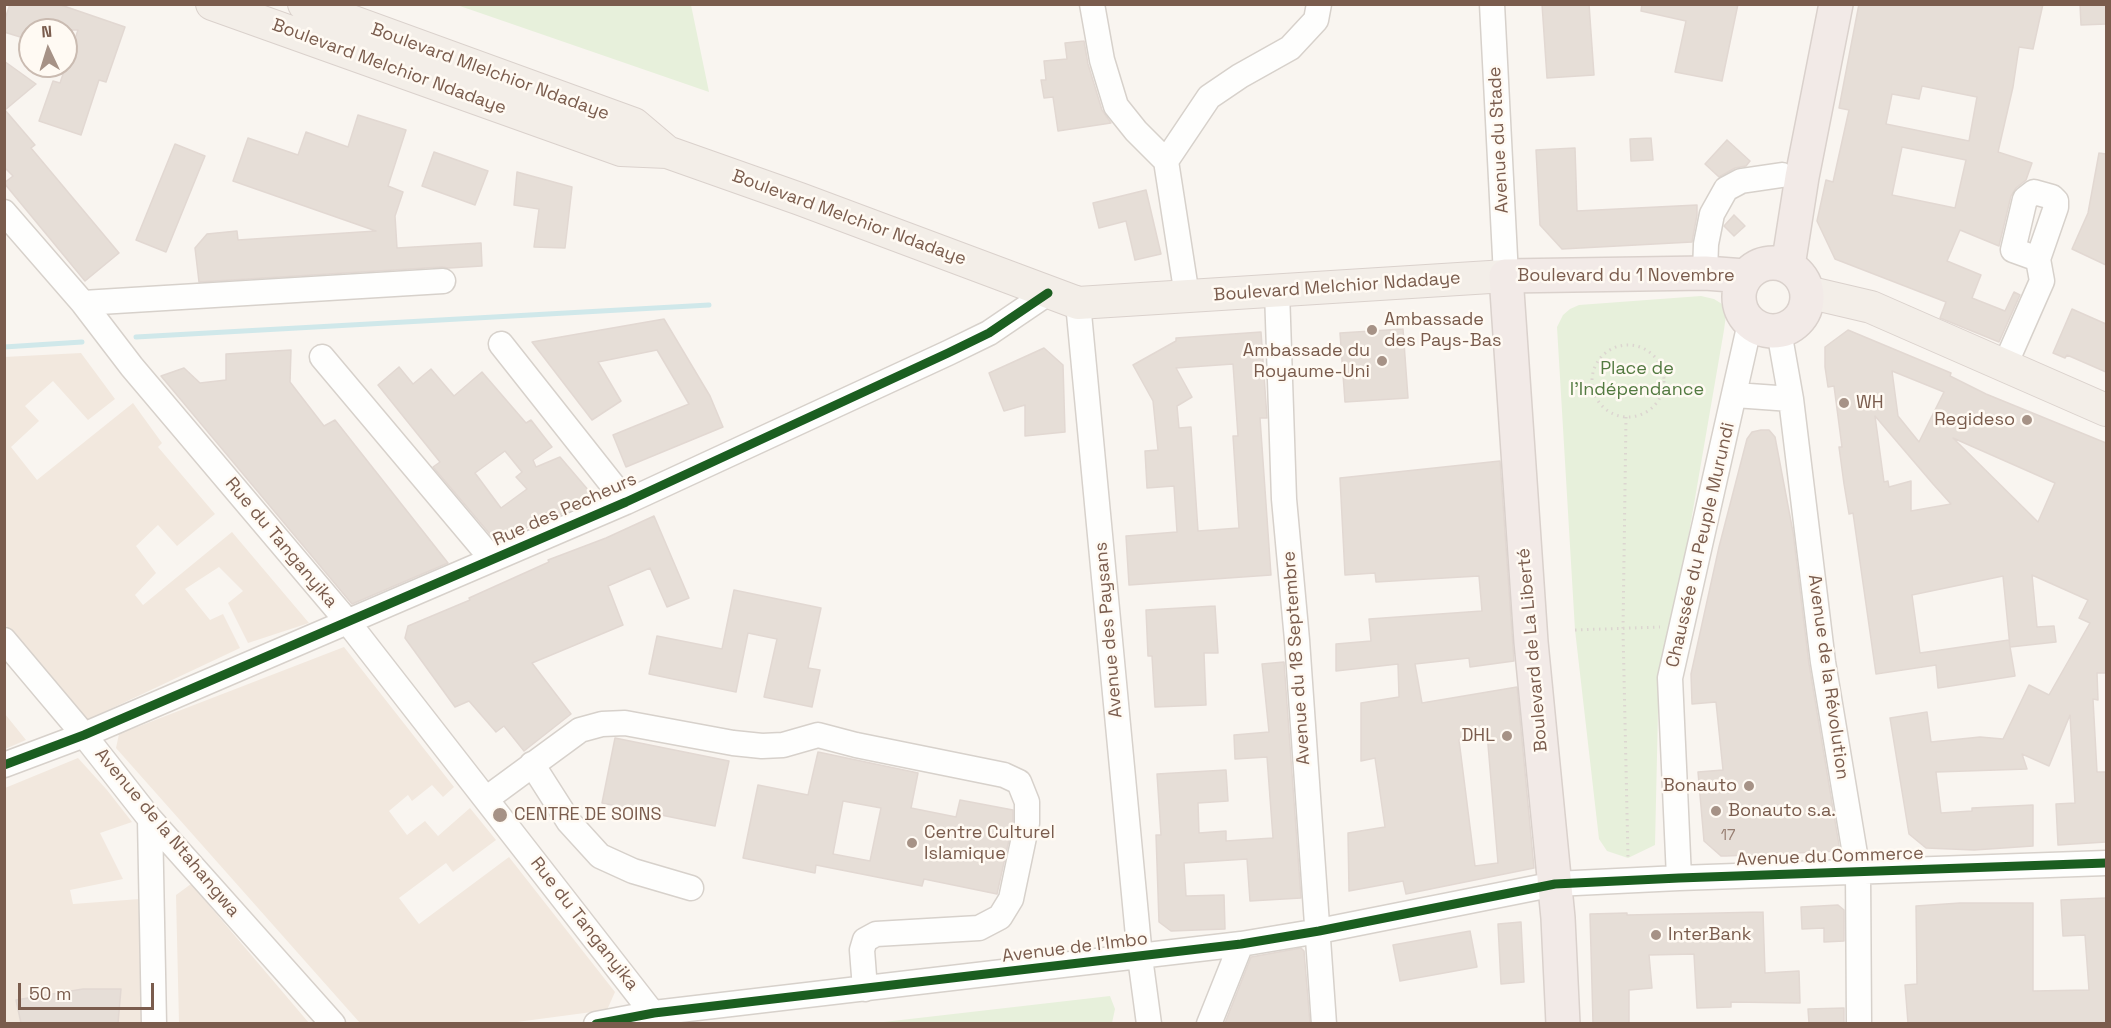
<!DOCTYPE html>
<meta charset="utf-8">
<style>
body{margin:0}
#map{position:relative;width:2111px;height:1028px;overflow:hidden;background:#f9f5f0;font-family:"Space Grotesk",sans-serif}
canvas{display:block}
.frame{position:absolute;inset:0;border:6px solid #7a5c4d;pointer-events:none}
.north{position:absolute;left:18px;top:18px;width:60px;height:60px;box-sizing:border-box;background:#fffaf3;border:2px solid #cabbb1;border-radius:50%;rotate:356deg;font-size:16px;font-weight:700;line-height:24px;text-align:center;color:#7a5c4d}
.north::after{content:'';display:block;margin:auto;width:21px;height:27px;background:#a69286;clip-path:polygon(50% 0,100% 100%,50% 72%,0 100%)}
.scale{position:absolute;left:18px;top:983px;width:136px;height:27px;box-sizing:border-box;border:3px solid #7a5c4d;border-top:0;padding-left:8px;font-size:18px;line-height:21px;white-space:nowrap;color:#7a5c4d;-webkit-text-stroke:4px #fffaf3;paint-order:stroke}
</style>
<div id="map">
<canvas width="2111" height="1028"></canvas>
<div class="frame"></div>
<div class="north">N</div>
<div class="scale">50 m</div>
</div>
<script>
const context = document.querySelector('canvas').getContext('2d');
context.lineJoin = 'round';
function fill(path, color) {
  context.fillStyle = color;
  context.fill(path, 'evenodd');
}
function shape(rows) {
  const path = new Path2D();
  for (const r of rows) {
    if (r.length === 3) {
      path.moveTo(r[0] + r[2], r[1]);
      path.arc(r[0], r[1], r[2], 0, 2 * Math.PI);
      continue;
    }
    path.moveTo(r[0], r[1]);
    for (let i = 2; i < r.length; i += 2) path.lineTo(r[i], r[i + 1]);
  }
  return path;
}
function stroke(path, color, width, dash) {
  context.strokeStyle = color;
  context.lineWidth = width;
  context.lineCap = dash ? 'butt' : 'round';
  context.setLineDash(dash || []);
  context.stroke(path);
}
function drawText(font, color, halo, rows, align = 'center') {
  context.font = font + ' "Space Grotesk",sans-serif';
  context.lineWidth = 5;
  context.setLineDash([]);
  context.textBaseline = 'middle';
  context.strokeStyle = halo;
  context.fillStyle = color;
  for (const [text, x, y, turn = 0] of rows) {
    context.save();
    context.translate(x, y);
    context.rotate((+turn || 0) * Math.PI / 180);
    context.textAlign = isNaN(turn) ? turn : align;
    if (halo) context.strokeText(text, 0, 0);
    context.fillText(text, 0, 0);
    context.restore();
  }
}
const residential = shape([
 [81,353,115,399,88,420,53,381,25,406,39,421,11,447,37,480,133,403,162,443,158,447,215,514,177,546,158,525,136,546,156,573,135,595,143,605,232,532,309,623,248,643,228,603,243,591,219,567,185,589,210,620,223,614,240,648,85,721,5,624,4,357],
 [344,647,454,787,443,797,432,785,412,801,408,795,389,811,407,835,425,821,438,836,470,808,496,840,453,872,446,863,399,898,419,924,509,857,615,992,607,1010,502,1024,360,1023,116,748,119,734],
 [5,714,26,740,5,749,4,749],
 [78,758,107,790,132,822,100,833,123,879,70,890,73,904,140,899,142,1023,5,1024,5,788],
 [191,884,309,1023,179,1023,176,895]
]);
const green = shape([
 [457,5,691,5,709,92],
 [1701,296,1714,299,1722,304,1726,315,1724,330,1673,626,1659,667,1655,845,1628,858,1607,851,1599,839,1575,630,1557,327,1563,315,1570,309,1579,305],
 [1110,996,1115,1009,1112,1023,875,1023]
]);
const stream = shape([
 [136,337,709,305],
 [4,347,82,342]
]);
const building = shape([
 [10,4,58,4,125,27,106,82,99,80,81,135,39,121,53,81,60,83,78,30,30,30,30,40,4,32,4,22,10,4],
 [1542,4,1589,4,1594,75,1547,78,1542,4],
 [1642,4,1738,4,1722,81,1675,72,1686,21,1641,11,1642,4],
 [1859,4,2043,4,2033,49,2019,47,2013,87,1998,152,2032,163,2026,180,2016,188,2011,196,1999,246,1960,230,1947,261,1981,275,1972,298,2005,311,2014,292,2020,295,1999,342,1940,318,1946,302,1835,259,1817,221,1826,180,1833,182,1849,110,1839,108,1859,4],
 [1922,86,1977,97,1969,141,1886,124,1892,94,1919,99,1922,86],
 [1902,147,1966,160,1955,208,1892,195,1902,147],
 [2080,4,2106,4,2106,24,2081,25,2080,4],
 [1084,41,1088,64,1102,110,1111,123,1058,131,1053,97,1044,98,1041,80,1046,80,1044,61,1067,59,1065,43,1084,41],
 [4,61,36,84,5,110,35,145,31,148,119,253,85,281,4,183,13,176,4,167,4,61],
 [358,115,406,130,388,186,403,192,395,216,397,248,481,243,482,266,449,268,442,267,199,282,195,248,207,234,237,231,238,240,376,231,233,181,248,138,298,155,306,132,348,147,358,115],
 [1651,138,1653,160,1631,161,1630,139,1651,138],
 [1727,140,1750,161,1746,166,1735,168,1719,177,1705,164,1727,140],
 [175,144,205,156,166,252,136,240,175,144],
 [1575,148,1577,211,1697,205,1697,215,1692,242,1562,249,1540,225,1536,150,1575,148],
 [434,152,488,171,475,205,422,186,434,152],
 [2099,153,2106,154,2106,265,2072,249,2088,213,2099,153],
 [517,172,572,187,565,248,534,247,539,209,514,205,517,172],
 [1146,190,1161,254,1135,260,1126,221,1099,228,1093,203,1146,190],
 [1734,215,1745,226,1734,236,1724,226,1734,215],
 [2072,309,2106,324,2106,372,2067,355,2065,358,2053,353,2072,309],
 [664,319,710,396,723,427,626,467,613,435,689,404,657,350,598,362,621,401,592,420,532,342,664,319],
 [1403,329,1408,398,1345,402,1340,333,1403,329],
 [1848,330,1951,373,1950,376,1986,394,2106,443,2106,673,2097,673,2098,700,2093,699,2097,772,2106,772,2106,842,2058,845,2056,804,2075,803,2070,715,2049,766,2022,754,2027,769,1936,772,1941,813,1972,811,1972,808,2033,805,2033,846,1974,850,1926,848,1909,834,1890,718,1927,712,1931,742,1980,737,2003,739,2029,685,2049,695,2090,623,2079,618,2088,600,2032,575,2037,627,2054,626,2056,642,2010,647,2015,676,1938,688,1936,665,1876,674,1853,513,1849,514,1844,484,1839,447,1842,447,1834,386,1828,387,1825,367,1825,347,1848,330],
 [1892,371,1944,392,1919,442,1898,416,1892,371],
 [1875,416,1933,484,1951,504,1911,511,1911,481,1889,487,1888,481,1884,482,1875,416],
 [1953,438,2055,483,2038,522,1953,438],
 [2003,576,2010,647,2009,640,1920,653,1912,595,2003,576],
 [1261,332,1267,418,1260,418,1271,575,1129,585,1126,536,1177,532,1174,486,1147,488,1145,451,1158,450,1153,401,1133,365,1176,341,1176,338,1261,332],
 [1233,364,1238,436,1233,436,1239,528,1198,531,1191,427,1179,428,1177,406,1192,397,1176,368,1233,364],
 [1044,348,1063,365,1065,432,1025,436,1025,405,1004,411,989,373,1044,348],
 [291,350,290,382,324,426,335,420,448,563,352,604,161,376,184,368,200,383,226,380,226,354,291,350],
 [399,367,413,384,431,369,454,396,482,372,526,423,531,420,552,447,533,460,536,467,560,457,595,498,540,524,537,520,521,532,508,537,494,539,433,467,440,462,378,385,399,367],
 [505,451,522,472,516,477,527,489,501,508,475,473,505,451],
 [1761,430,1769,430,1775,437,1793,532,1809,664,1840,851,1726,856,1721,856,1704,841,1698,772,1723,770,1716,702,1692,704,1691,674,1719,547,1747,439,1752,432,1761,430],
 [1500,461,1514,661,1470,667,1469,658,1415,664,1422,703,1517,687,1534,868,1406,894,1403,881,1349,891,1348,833,1385,827,1375,758,1361,761,1361,703,1399,697,1398,664,1336,671,1336,644,1371,641,1369,619,1482,611,1479,576,1376,582,1375,573,1345,575,1340,478,1500,461],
 [1487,733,1498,863,1475,866,1459,740,1487,733],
 [654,516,689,598,667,607,650,568,608,586,623,625,532,663,571,714,524,751,504,726,496,732,469,701,455,707,405,638,408,626,470,600,469,598,549,562,548,560,606,538,654,516],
 [734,590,821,608,808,668,820,670,812,707,764,697,777,639,748,633,736,692,649,674,657,636,722,649,734,590],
 [1215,606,1218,653,1204,653,1206,705,1155,707,1152,656,1148,656,1146,610,1215,606],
 [1284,662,1301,898,1250,901,1247,859,1184,863,1186,896,1224,895,1225,929,1171,931,1159,922,1156,835,1161,835,1157,774,1226,770,1228,801,1198,803,1199,833,1226,831,1226,841,1273,838,1267,757,1235,759,1234,735,1269,732,1262,664,1284,662],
 [615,738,729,761,715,826,602,803,615,738],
 [818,752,918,773,911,808,956,817,960,800,1013,810,1013,822,997,894,924,879,922,886,816,865,815,873,743,858,758,785,808,795,818,752],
 [843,801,881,808,870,861,833,854,843,801],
 [2106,898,2106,1023,1908,1023,1905,985,1917,984,1916,906,1960,903,2033,903,2033,991,2089,990,2085,935,2063,936,2061,900,2106,898],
 [1838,905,1844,910,1844,941,1824,942,1824,928,1802,929,1801,907,1838,905],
 [1763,912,1765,973,1799,971,1800,1003,1731,1002,1731,1007,1697,1008,1694,954,1649,955,1652,988,1629,990,1629,1023,1593,1023,1590,914,1627,913,1627,915,1763,912],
 [1521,922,1524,982,1501,984,1498,924,1521,922],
 [1470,931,1477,967,1400,981,1393,945,1470,931],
 [1301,948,1304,951,1310,1023,1225,1023,1251,957,1301,948],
 [83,989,121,989,118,1023,21,1023,16,1000,83,989],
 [1844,1008,1844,1023,1809,1023,1808,1009,1844,1008]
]);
const path = shape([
 [1628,381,36],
 [1626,417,1623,630,1628,858],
 [1575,630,1660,627]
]);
const minor = shape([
 [1092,4,1102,60,1116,106,1136,131,1166,161,1187,296],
 [1492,4,1506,276],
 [1166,161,1209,97,1240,76,1290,48,1316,20,1319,4],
 [4,212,83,303,132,367,347,621,661,1024],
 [1705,273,1706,244,1712,214,1726,189,1741,181,1782,175],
 [1277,291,1284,499,1297,640,1324,1024],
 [83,303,443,281],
 [1078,303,1140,957,1149,1024],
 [1779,331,1791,399,1823,662,1858,872,1859,1024],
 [501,344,626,502],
 [322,357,492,559],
 [2005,365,2042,281,2038,259,2056,207,2056,201,2052,197,2034,192,2025,199,2013,250,2038,259],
 [1735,395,1791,399],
 [4,640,84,735,150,819,333,1024],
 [532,764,569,822,600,856,633,871,691,888],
 [4,765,84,735,626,502,948,353,989,333,1048,293],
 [486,799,580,730,602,724,625,723,733,743,762,746,783,745,818,735,856,745,1004,775,1019,782,1027,802,1027,823,1011,899,1000,917,979,928,876,934,865,940,862,950,865,989],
 [150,819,154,1024],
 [1679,878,1670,678,1750,323],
 [596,1024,654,1013,1241,944,1319,931,1555,884,1679,878,2106,863],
 [1209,1024,1241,944]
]);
const major = shape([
 [212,4,621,150,667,152,800,199,1078,303,1506,276],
 [304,4,634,124,667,152],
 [1807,292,1871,307,2106,410]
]);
const highway = shape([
 [1773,297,34],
 [1788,266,1802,177,1836,4],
 [1563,1024,1558,918,1531,642,1506,276,1705,273,1745,276]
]);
const cycleway = shape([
 [4,765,84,735,626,502,948,353,989,333,1048,293],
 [596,1024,654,1013,1241,944,1319,931,1555,884,1679,878,2106,863]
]);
const markers = [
 [1372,330,6,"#a69286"],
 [1382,361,6,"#a69286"],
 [1844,403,6,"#a69286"],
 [2027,420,6,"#a69286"],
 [1507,736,6,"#a69286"],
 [1749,786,6,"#a69286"],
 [1716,811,6,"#a69286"],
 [500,815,8,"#a69286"],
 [912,843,6,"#a69286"],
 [1656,935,6,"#a69286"]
];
const numberNames = [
 ["17",1728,836]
];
const streetNames = [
 ["Boulevard Melchior Ndadaye",389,67,20],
 ["Boulevard Mlelchior Ndadaye",490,72,20],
 ["Avenue du Stade",1499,140,-93],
 ["Boulevard Melchior Ndadaye",849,218,20],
 ["Boulevard du 1 Novembre",1626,276],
 ["Boulevard Melchior Ndadaye",1337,287,-4],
 ["Rue des Pecheurs",565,510,-24],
 ["Rue du Tanganyika",281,543,50],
 ["Chaussée du Peuple Murundi",1701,545,-77],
 ["Avenue des Paysans",1109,630,-95],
 ["Boulevard de La Liberté",1533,650,-95],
 ["Avenue du 18 Septembre",1297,658,-94],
 ["Avenue de la Révolution",1828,677,82],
 ["Avenue de la Ntahangwa",167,833,50],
 ["Avenue du Commerce",1830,857,-2],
 ["Rue du Tanganyika",584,924,52],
 ["Avenue de l'Imbo",1075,948,-7]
];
const poiNames = [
 ["Ambassade",1384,320],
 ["des Pays-Bas",1384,341],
 ["Ambassade du",1370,351,"right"],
 ["Royaume-Uni",1370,372,"right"],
 ["WH",1856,403],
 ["Regideso",2015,420,"right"],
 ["DHL",1495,736,"right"],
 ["Bonauto",1737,786,"right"],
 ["Bonauto s.a.",1728,811],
 ["CENTRE DE SOINS",514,815],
 ["Centre Culturel",924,833],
 ["Islamique",924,854],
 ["InterBank",1668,935]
];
const parkNames = [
 ["Place de",1637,369],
 ["l'Indépendance",1637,390]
];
fill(residential, '#f2e8de');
fill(green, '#e7f0db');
stroke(stream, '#d0e8ea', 5);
fill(building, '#e6ded7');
stroke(building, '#e2d8d2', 1.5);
stroke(minor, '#d7d1cb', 27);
stroke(major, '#dad1cc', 34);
stroke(highway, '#dad1cc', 36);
stroke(path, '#dcd5d0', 3, [1.5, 4.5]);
stroke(minor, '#fefefd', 24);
stroke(major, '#f3eee8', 32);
stroke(highway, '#f2eae7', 33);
stroke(cycleway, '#1b5e20', 9);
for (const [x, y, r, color] of markers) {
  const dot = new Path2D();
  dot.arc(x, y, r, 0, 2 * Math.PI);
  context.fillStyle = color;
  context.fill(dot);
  stroke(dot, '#fffaf3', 2);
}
drawText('15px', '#977e72', null, numberNames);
drawText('18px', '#7a5c4d', '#fffaf3', streetNames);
drawText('18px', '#7a5c4d', '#fffaf3', poiNames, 'left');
drawText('18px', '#537a41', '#fffaf3', parkNames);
</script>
